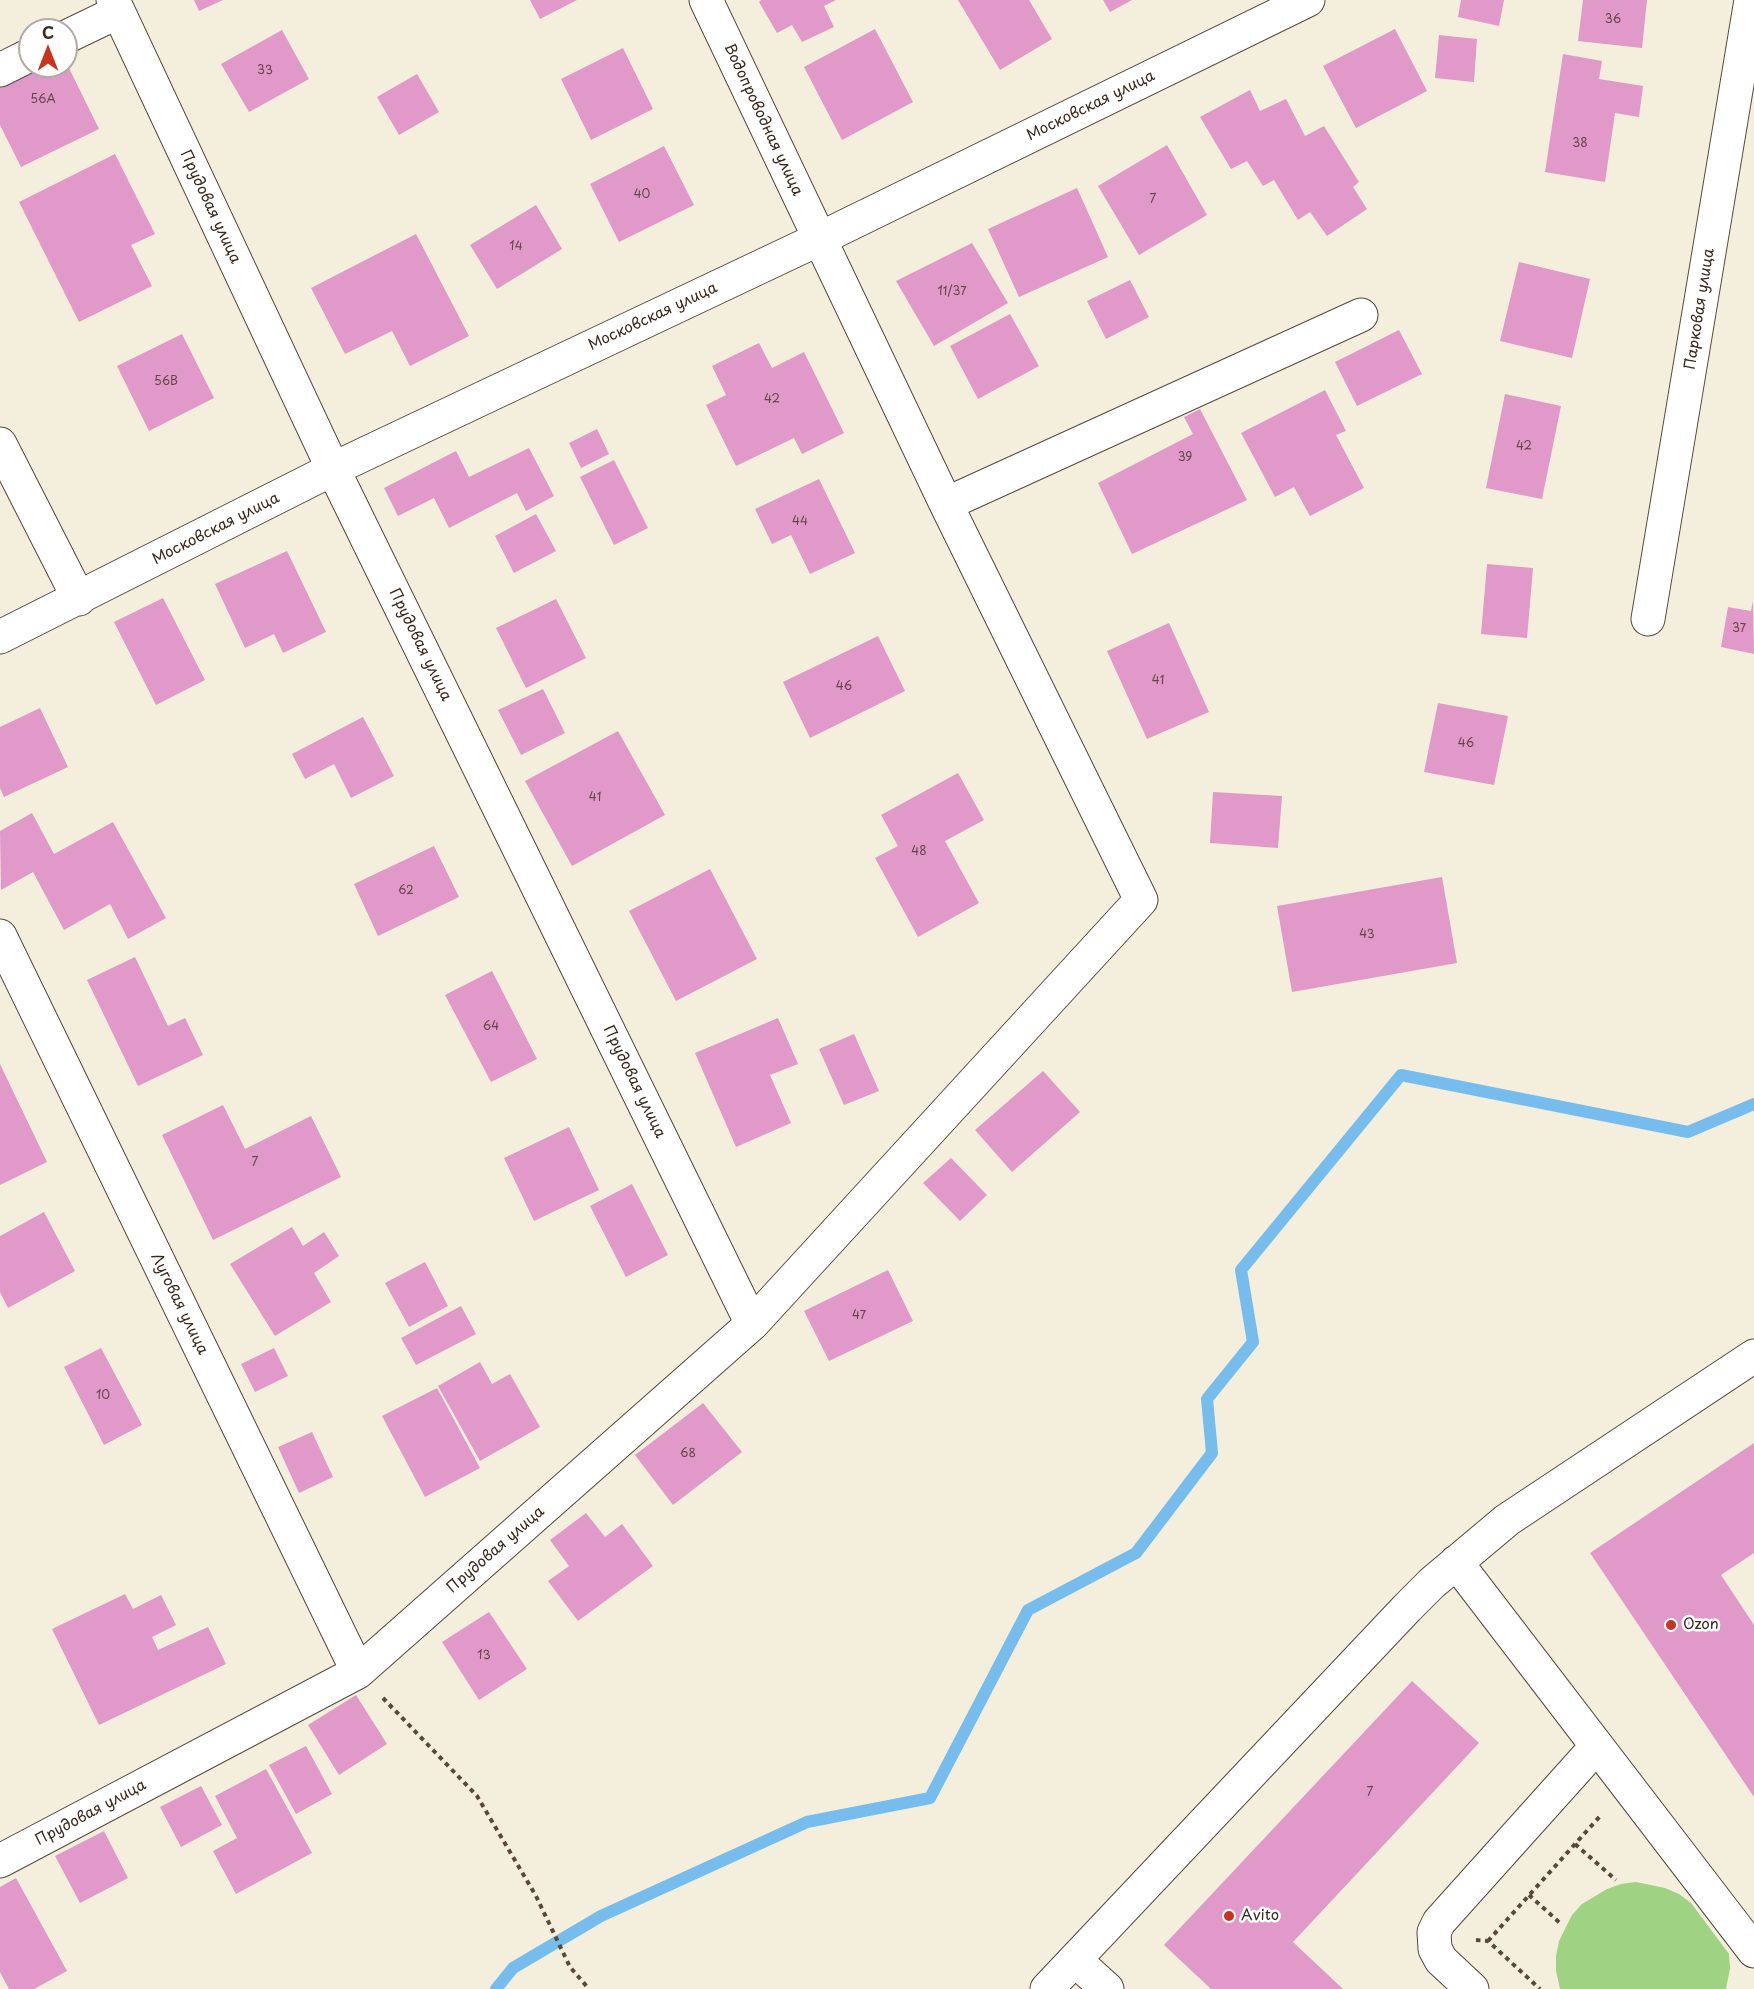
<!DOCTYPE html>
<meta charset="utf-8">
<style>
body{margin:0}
#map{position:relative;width:1754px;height:1989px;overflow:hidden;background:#f3efdc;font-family:"Playpen Sans",sans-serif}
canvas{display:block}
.north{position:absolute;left:18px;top:18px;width:60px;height:60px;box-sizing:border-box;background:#fff;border:2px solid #b1aaa5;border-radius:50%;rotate:0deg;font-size:16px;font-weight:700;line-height:24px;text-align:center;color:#3b2a1e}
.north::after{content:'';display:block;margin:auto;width:21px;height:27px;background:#c8321e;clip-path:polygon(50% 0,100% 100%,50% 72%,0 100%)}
</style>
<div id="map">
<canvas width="1754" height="1989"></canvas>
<div class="north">С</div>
</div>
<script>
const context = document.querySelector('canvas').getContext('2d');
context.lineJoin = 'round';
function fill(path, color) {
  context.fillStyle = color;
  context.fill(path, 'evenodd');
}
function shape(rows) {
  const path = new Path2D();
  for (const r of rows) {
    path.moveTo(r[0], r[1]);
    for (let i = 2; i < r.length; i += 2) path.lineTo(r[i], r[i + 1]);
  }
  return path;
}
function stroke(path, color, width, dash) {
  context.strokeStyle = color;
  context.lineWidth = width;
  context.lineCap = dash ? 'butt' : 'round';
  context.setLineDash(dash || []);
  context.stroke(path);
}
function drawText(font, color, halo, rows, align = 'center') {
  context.font = font + ' "Playpen Sans",sans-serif';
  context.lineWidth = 5;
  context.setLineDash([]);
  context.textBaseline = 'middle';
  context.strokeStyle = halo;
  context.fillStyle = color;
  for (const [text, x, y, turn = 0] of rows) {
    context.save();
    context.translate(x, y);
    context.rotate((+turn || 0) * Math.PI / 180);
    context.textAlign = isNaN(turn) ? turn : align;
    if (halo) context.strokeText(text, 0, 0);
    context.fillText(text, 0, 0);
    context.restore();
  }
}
const green = shape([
 [1636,1882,1665,1888,1679,1894,1691,1903,1729,1954,1730,1968,1726,1989,1560,1989,1556,1971,1556,1956,1559,1941,1572,1915,1582,1904,1607,1889,1621,1884]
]);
const stream = shape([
 [496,1989,513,1968,601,1916,807,1822,930,1798,1028,1610,1136,1553,1212,1453,1207,1399,1253,1342,1241,1270,1401,1075,1688,1132,1754,1104]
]);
const building = shape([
 [194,0,223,0,199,11],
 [530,0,577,0,540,19],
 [761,0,836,0,824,6,834,27,802,42,792,25,777,33,759,2],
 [958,0,1029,0,1052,39,1000,70],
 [1103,0,1132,0,1110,12],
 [1461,0,1504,0,1499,26,1458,17],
 [1583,0,1647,0,1642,48,1578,41],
 [875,29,913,102,842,140,804,67],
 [1395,29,1427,91,1356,128,1323,66],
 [282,30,309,79,249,112,221,64],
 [1439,35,1477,39,1474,82,1435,78],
 [623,48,653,109,591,140,561,79],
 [1563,54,1602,61,1599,79,1643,86,1639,117,1615,113,1605,182,1545,172],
 [66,62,99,129,21,167,0,125,0,75,30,66,66,66],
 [417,74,439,112,399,135,377,97],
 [1250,90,1260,111,1286,99,1305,136,1324,126,1359,182,1353,187,1367,209,1327,236,1310,212,1298,220,1274,180,1263,186,1247,161,1231,169,1200,117],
 [1167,145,1207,215,1139,255,1098,186],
 [664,146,694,205,619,242,590,184],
 [115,154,155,234,131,245,152,286,79,322,19,202],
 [1077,188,1108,257,1019,297,988,229],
 [536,205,562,249,497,289,470,245],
 [416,234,469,336,410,366,392,331,345,354,311,288],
 [972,243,1008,303,934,346,896,281],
 [1519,262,1590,279,1572,358,1500,341],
 [1130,280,1149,317,1106,339,1087,301],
 [1010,314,1039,366,978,399,950,346],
 [1399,330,1422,374,1357,406,1335,362],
 [182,334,214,398,149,431,117,366],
 [759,343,772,368,804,352,844,433,802,454,794,438,736,466,706,405,726,395,712,366],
 [1325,390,1346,431,1336,435,1364,488,1310,516,1294,487,1275,497,1241,433],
 [1505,394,1561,406,1542,499,1486,488],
 [1200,409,1247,500,1132,554,1098,483,1193,434,1184,417],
 [597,429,609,454,581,468,569,443],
 [529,448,554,496,526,511,517,493,449,528,434,498,398,516,384,488,456,451,469,477],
 [614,460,648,528,614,545,580,477],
 [819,479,855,553,810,574,791,535,772,544,755,509],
 [536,514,556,551,514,573,495,536],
 [287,551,326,632,283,653,274,634,245,648,215,584],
 [1487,564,1533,568,1527,638,1481,634],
 [163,598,205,680,156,705,114,622],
 [556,599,586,658,526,688,496,628],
 [1753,601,1754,654,1721,647,1728,607,1751,611],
 [1169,623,1209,712,1147,739,1107,651],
 [878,636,905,691,810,738,783,682],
 [543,689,565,733,521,755,498,710],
 [1438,703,1508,716,1494,785,1424,772],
 [40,708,68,767,4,797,0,788,0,727],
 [363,717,394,776,351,798,334,764,305,779,292,754],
 [618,731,665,815,572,866,525,781],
 [958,773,984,820,945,841,979,903,918,937,875,858,898,846,881,815],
 [1213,792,1282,796,1278,848,1210,843],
 [32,813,54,854,113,822,166,918,128,939,110,904,64,930,33,872,1,890,0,831],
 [434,846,459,897,378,936,354,884],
 [710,869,757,959,676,1001,629,911],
 [1442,877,1457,963,1292,992,1277,906],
 [135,957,168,1026,185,1018,203,1055,138,1086,87,980],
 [492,971,537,1059,491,1082,445,995],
 [778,1018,798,1064,770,1075,791,1123,736,1147,695,1053],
 [854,1034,879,1091,844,1105,819,1049],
 [0,1064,47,1162,0,1185],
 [1043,1071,1080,1112,1012,1172,975,1130],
 [223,1105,245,1149,311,1116,341,1177,213,1240,162,1135],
 [569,1127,599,1190,534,1221,504,1158],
 [951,1158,987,1195,960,1221,923,1183],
 [632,1184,668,1255,626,1277,590,1206],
 [44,1212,75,1271,8,1308,0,1292,0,1236],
 [292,1227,303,1246,324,1232,339,1256,314,1273,331,1302,275,1336,230,1264],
 [425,1262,448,1306,409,1327,385,1283],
 [888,1270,913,1321,829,1361,804,1311],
 [461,1306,476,1334,416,1365,401,1338],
 [101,1348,142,1425,104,1445,64,1367],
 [274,1348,288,1376,255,1392,241,1364],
 [480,1362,492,1384,510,1374,540,1427,480,1461,438,1386],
 [437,1388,480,1468,425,1497,382,1416],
 [703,1403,742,1452,673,1505,635,1455],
 [312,1432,333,1477,299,1493,278,1447],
 [1754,1443,1754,1553,1721,1575,1754,1625,1754,1797,1590,1553],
 [586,1513,605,1537,622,1524,653,1566,578,1621,548,1581,569,1566,550,1540],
 [125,1594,133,1609,161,1595,176,1625,152,1637,158,1650,208,1627,226,1664,99,1725,52,1629],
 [489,1612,527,1669,479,1700,442,1642],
 [1412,1681,1479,1743,1293,1942,1343,1989,1211,1989,1164,1945],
 [356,1695,387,1744,339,1775,308,1725],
 [306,1746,332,1794,296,1814,269,1765],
 [266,1769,312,1853,236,1894,213,1851,237,1838,215,1796],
 [201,1786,222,1825,181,1847,160,1807],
 [104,1831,128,1878,80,1903,55,1856],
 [16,1878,67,1971,34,1989,9,1989,0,1972,0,1887]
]);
const path = shape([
 [383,1698,477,1796,536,1896,570,1967,589,1989],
 [1575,1844,1616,1880],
 [1529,1895,1560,1923],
 [1476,1940,1488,1941,1540,1989],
 [1488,1941,1602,1814]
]);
const minor = shape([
 [706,0,946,504,1141,900,752,1324],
 [66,37,118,12],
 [0,70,30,55],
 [0,444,79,599],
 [946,504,1361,315],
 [1648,619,1751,0],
 [0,637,333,469,819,239,1308,0],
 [0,936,358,1672],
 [1456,1562,1754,1951],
 [0,1861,358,1672,752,1324,333,469,113,0],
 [1075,1960,1107,1989],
 [1047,1989,1407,1608,1432,1583,1507,1520,1754,1356],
 [1472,1989,1441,1960,1435,1949,1434,1932,1439,1922,1597,1746]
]);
const markers = [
 [1671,1625,6,"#c8321e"],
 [1229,1916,6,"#c8321e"]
];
const numberNames = [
 ["36",1613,20],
 ["33",265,71],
 ["56А",43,100],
 ["38",1580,144],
 ["40",642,195],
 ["7",1153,200],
 ["14",516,247],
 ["11/37",952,292],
 ["56В",166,382],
 ["42",772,400],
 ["42",1524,447],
 ["39",1185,458],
 ["44",800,522],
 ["37",1739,629],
 ["41",1158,681],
 ["46",844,687],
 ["46",1466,744],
 ["41",595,798],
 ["48",919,852],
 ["62",406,891],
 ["43",1367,935],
 ["64",491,1027],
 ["7",255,1163],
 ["47",859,1316],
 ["10",103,1396],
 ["68",688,1454],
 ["13",484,1656],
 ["7",1370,1793]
];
const streetNames = [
 ["Московская улица",1091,106,-26],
 ["Водопроводная улица",763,120,65],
 ["Прудовая улица",210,207,65],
 ["Парковая улица",1700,309,-81],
 ["Московская улица",653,317,-25],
 ["Московская улица",216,529,-27],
 ["Прудовая улица",420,645,64],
 ["Прудовая улица",634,1082,64],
 ["Луговая улица",179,1304,64],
 ["Прудовая улица",496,1550,-41],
 ["Прудовая улица",91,1813,-28]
];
const poiNames = [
 ["Ozon",1683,1625],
 ["Avito",1241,1916]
];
fill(green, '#9fd282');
stroke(stream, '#76bced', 12);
fill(building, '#e199c9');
stroke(minor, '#57483a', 35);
stroke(path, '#57483a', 4, [4.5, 4.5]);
stroke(minor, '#fff', 33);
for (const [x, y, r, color] of markers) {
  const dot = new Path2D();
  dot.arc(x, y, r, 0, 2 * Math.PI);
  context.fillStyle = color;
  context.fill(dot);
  stroke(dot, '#fff', 2);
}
drawText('12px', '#644649', null, numberNames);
drawText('15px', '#3b2a1e', '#fff', streetNames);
drawText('15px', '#3b2a1e', '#fff', poiNames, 'left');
</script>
